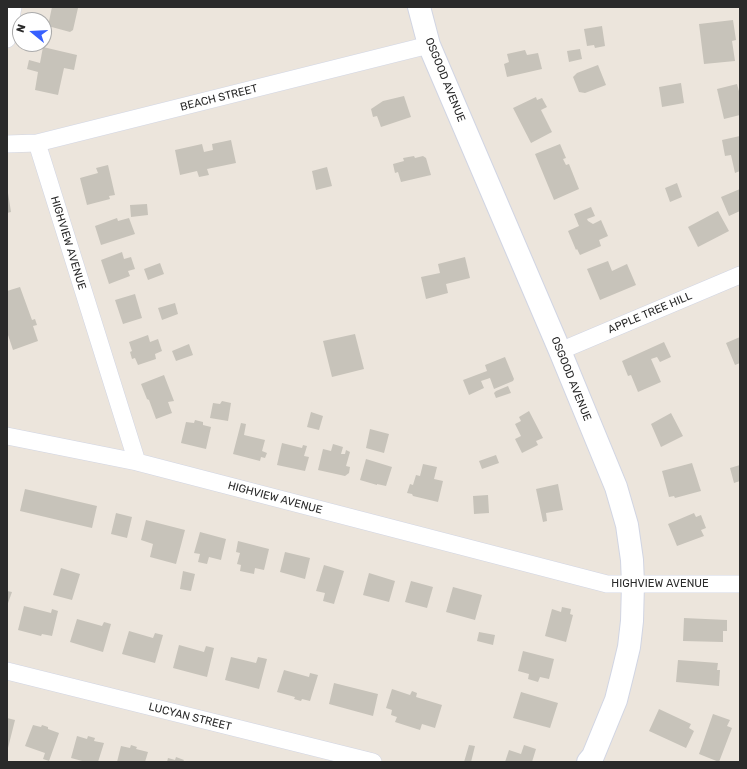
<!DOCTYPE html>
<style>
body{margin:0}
#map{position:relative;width:747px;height:769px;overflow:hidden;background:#ece5dc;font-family:Rubik,sans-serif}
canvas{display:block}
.frame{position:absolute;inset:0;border:8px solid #2a2a2a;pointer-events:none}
.north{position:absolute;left:12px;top:12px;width:40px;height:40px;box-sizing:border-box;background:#fff;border:1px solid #aaa;border-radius:50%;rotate:288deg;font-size:11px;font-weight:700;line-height:16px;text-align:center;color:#2a2a2a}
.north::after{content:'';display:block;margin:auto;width:14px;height:18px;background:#3760fe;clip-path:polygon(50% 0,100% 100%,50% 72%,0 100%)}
</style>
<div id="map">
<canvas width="747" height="769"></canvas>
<div class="frame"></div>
<div class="north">N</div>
</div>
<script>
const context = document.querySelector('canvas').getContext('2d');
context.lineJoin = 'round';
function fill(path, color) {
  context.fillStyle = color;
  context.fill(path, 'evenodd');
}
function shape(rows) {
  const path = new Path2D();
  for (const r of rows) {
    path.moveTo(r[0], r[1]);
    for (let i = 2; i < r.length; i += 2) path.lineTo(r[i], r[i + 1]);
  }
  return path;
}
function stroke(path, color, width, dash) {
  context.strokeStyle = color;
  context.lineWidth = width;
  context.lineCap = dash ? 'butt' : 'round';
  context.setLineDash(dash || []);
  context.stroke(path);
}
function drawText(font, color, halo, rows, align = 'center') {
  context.font = font + ' Rubik,sans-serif';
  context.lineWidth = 3.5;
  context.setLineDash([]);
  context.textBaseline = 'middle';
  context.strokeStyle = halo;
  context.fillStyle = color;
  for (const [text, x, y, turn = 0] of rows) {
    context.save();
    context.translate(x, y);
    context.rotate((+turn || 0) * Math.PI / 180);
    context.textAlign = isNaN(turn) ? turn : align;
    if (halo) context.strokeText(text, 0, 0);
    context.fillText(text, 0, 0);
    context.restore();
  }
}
const building = shape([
 [52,7,76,7,78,8,73,30,70,32,48,26],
 [733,20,736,40,732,41,735,61,704,64,699,24],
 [602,26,605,46,595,48,594,45,587,46,584,29],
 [43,47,77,55,74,70,64,68,58,95,35,90,38,72,27,69,29,60,40,63],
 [580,49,582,59,569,62,567,51],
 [525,50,527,55,538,53,542,69,507,77,504,64,509,62,507,54],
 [598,65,606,85,585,93,579,92,573,77,577,73],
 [681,83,684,103,662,107,659,87],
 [737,84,740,95,740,115,724,119,717,89],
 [404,96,411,117,381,127,377,116,373,117,371,109,383,101],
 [536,97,537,100,542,98,547,107,541,110,552,132,531,143,513,108],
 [740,136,740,171,735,173,731,155,725,156,722,140],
 [231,140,236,163,207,169,209,175,199,177,197,171,180,175,175,150,202,144,204,152,213,150,212,144],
 [560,144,566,158,563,159,566,165,569,164,579,189,554,200,535,154],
 [414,156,415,158,423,156,426,158,431,175,401,182,398,172,395,173,393,164,404,161,403,158],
 [108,165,115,195,109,196,110,199,87,205,80,178,98,173,96,168],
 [327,167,332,186,316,190,312,171],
 [677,183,682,197,670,202,665,188],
 [740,189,740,211,729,216,721,197],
 [7,193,8,193,11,212,7,213],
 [147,204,148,215,131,217,130,205],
 [591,207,595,216,587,219,588,221,593,224,601,220,608,236,599,240,601,246,580,255,577,249,576,250,568,231,579,226,574,214],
 [718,211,729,231,698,247,688,227],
 [117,218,118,221,129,218,135,234,101,245,95,226],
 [122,252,124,259,131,257,135,269,128,271,130,276,109,284,101,260],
 [465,257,470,278,446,284,448,293,426,299,421,277,440,273,438,264],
 [608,261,612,271,627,264,636,285,600,300,587,269],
 [160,263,164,274,148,280,144,269],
 [20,287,32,320,35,319,37,325,33,326,38,341,13,350,7,332,7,291],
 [135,294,142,318,123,324,115,300],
 [175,303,178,314,162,320,158,308],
 [355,334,364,369,332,377,323,341],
 [148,335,150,342,158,339,162,351,155,354,156,359,138,365,135,358,132,359,130,352,132,351,129,342],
 [740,337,740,363,735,365,726,343],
 [664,342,671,357,660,362,657,357,651,359,661,382,638,392,631,375,628,376,622,361],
 [189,344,193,355,176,361,172,351],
 [505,357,514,379,513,381,494,389,490,378,481,381,484,388,469,395,463,380,487,371,485,365],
 [164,375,174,401,168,402,172,413,156,419,149,400,147,399,141,384],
 [508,386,511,393,496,398,494,393,496,391],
 [222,401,231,403,228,421,210,418,213,403,220,404],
 [529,411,543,438,536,441,538,445,522,453,515,439,521,436,515,424,521,421,519,417],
 [311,412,323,416,319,430,307,427],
 [671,413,683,436,661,447,651,424],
 [195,420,203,422,203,425,211,427,206,449,181,443,186,422,194,423],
 [241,423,246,424,244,435,265,440,262,451,267,453,265,458,261,457,260,461,233,454],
 [370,429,389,434,384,453,366,448],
 [282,443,302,448,303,445,307,446,304,456,309,457,305,471,277,465],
 [333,444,343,447,341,454,345,454,346,450,350,452,346,466,350,467,349,473,345,476,318,470,323,449,331,451],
 [496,455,499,463,482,469,479,461],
 [366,459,392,467,386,486,377,484,377,485,360,480],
 [692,463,701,491,675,498,674,496,669,497,662,471],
 [423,464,437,467,434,479,443,481,438,502,413,496,412,494,407,493,410,484,413,485,416,475,420,476],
 [740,465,740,481,734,483,730,468],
 [558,484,563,510,546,513,547,521,543,522,536,489],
 [25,489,97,506,92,528,20,511],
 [488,495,489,513,474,514,473,496],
 [116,513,132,517,127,538,111,534],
 [694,513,696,517,701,515,706,528,701,530,704,536,677,546,668,524],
 [146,520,185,530,176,564,150,557,153,544,141,540],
 [200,532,226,539,221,560,209,557,207,564,198,562,200,554,194,553],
 [238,541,269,549,264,570,255,568,254,574,240,571,241,565,237,564,240,553,236,552],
 [285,552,310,558,305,579,280,572],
 [324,565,344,571,334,604,323,601,325,593,316,591],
 [61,568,80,574,72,600,53,595],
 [183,571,195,574,191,591,180,589],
 [369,573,395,581,389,602,363,595],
 [411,581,433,587,427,608,405,602],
 [453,587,482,595,475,620,446,612],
 [7,591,12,592,7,606],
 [24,606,51,613,52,609,58,611,52,636,42,634,41,636,18,630],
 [562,607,571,609,570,614,573,615,566,642,545,636,552,609,561,612],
 [684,618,727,620,727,631,723,631,723,642,683,641],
 [77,619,102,626,104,622,111,624,103,652,70,642],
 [129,631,153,638,155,633,163,635,155,663,122,654],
 [479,632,495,635,493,645,477,641],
 [179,645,204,652,206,646,214,648,207,677,173,668],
 [523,651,554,659,549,679,540,677,538,682,528,679,529,674,518,671],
 [231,657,256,663,258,657,267,659,259,689,225,680],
 [678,660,718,663,717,670,720,670,719,686,676,682],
 [284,670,309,677,310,673,318,675,310,701,302,699,301,701,294,699,295,697,277,692],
 [334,683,378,694,373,716,329,704],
 [392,689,410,695,412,691,417,693,416,697,442,705,435,728,422,724,420,730,395,722,397,717,391,715,392,710,386,708],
 [521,692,558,703,550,728,513,718],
 [659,709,691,724,689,728,694,731,686,748,649,731],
 [713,714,730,720,727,726,732,728,719,762,699,754],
 [7,718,15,720,8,748,7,748],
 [33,725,41,727,42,725,48,727,48,729,59,733,49,761,43,759,45,753,25,746],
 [77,736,87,739,88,736,95,738,94,741,104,743,98,762,86,762,71,758],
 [131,745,137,747,136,749,148,752,145,762,117,762,121,746,130,748],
 [469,745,475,746,471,762,464,762],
 [524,745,536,749,532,762,505,762,509,750,521,754],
 [176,757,184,760,183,762,167,762,168,758,175,760]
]);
const street = shape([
 [7,39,13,7],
 [37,143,137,462],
 [7,144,37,143,429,45],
 [560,351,740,275],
 [7,436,137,462,607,584,740,584],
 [7,671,373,762]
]);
const secondary = shape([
 [419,7,429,45,560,351,616,487,627,525,632,560,633,584,632,621,629,647,623,672,616,700,593,756,588,762]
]);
const streetNames = [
 ["OSGOOD AVENUE",445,80,68],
 ["BEACH STREET",219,98,-14],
 ["HIGHVIEW AVENUE",68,243,73],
 ["APPLE TREE HILL",650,313,-23],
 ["OSGOOD AVENUE",571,379,68],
 ["HIGHVIEW AVENUE",275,498,15],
 ["HIGHVIEW AVENUE",660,584],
 ["LUCYAN STREET",190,717,14]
];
fill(building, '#c7c3ba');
stroke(street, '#d1d5e3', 18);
stroke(secondary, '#d1d5e3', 24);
stroke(street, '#fff', 17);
stroke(secondary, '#fff', 22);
drawText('11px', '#2a2a2a', '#fff', streetNames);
</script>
